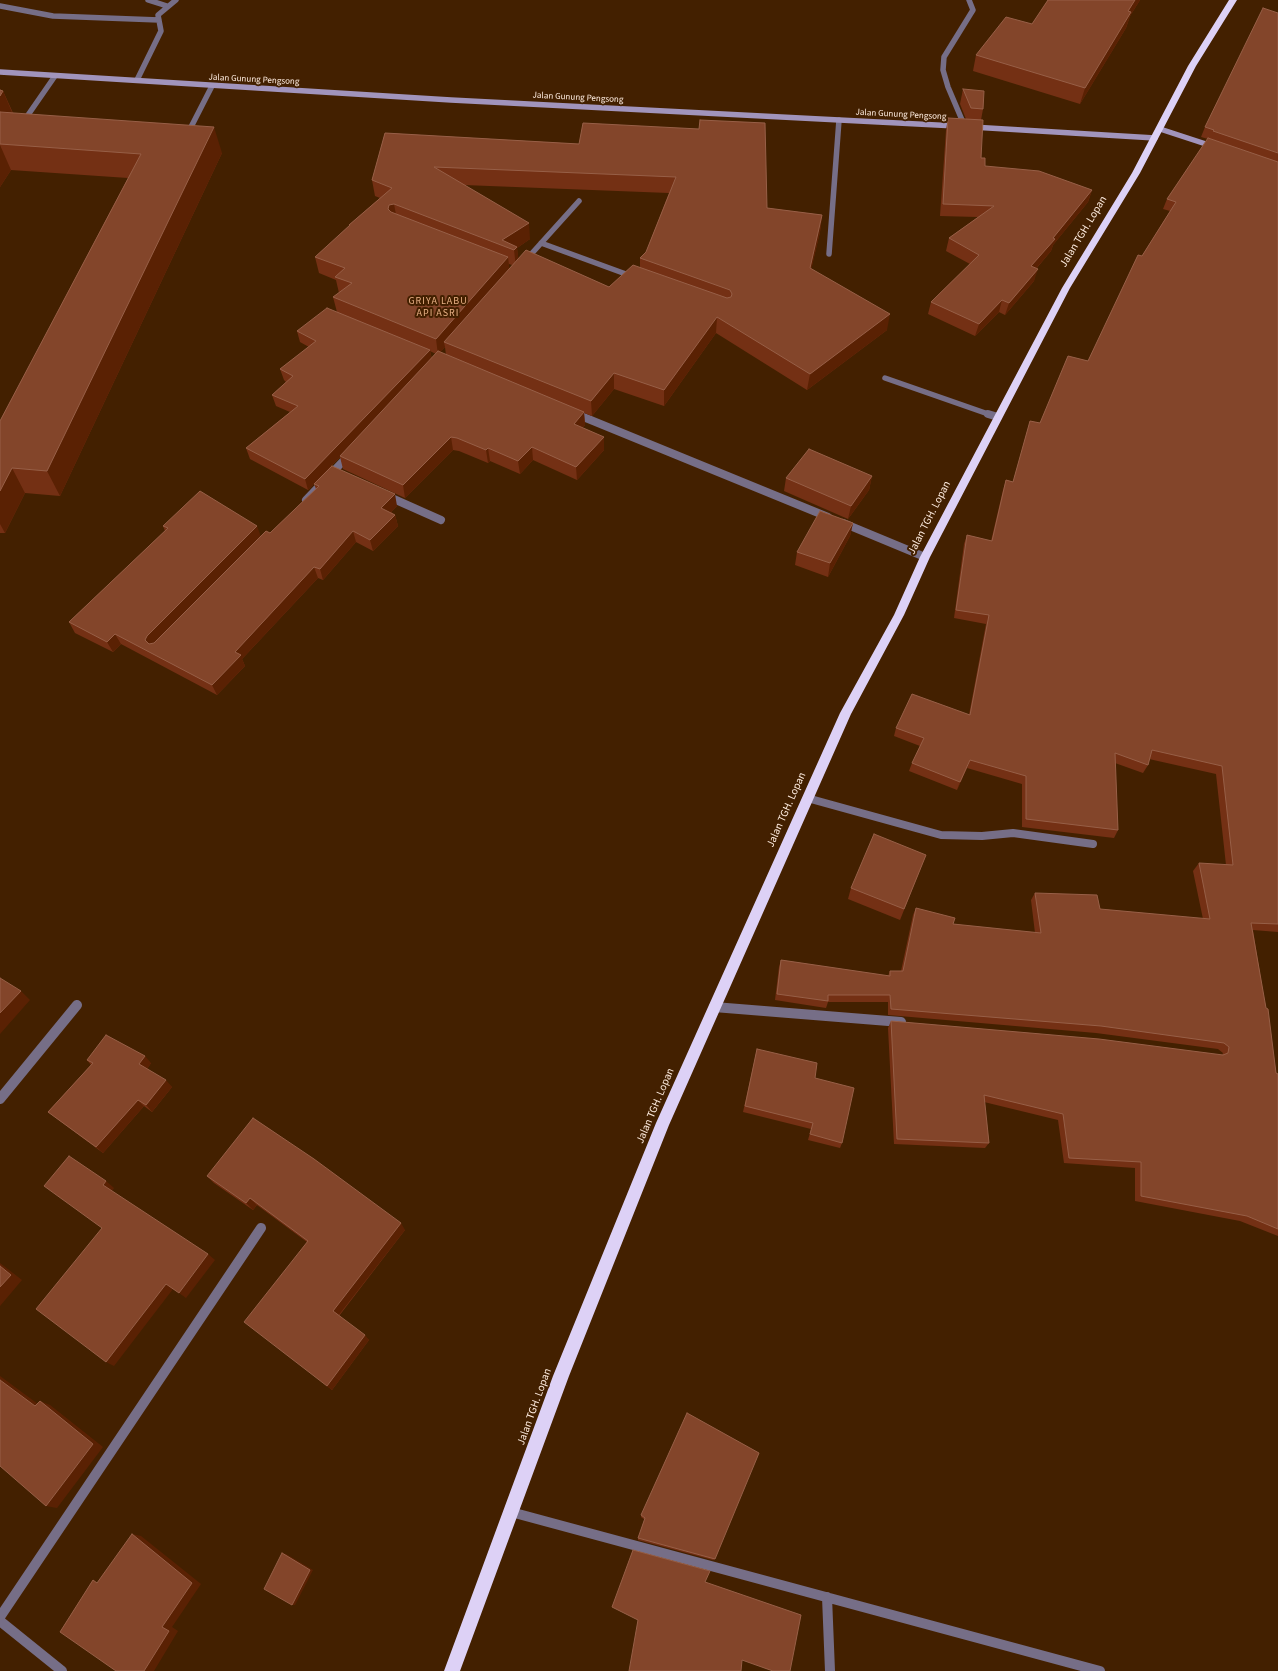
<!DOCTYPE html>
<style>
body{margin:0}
canvas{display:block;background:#432000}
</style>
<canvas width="1278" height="1671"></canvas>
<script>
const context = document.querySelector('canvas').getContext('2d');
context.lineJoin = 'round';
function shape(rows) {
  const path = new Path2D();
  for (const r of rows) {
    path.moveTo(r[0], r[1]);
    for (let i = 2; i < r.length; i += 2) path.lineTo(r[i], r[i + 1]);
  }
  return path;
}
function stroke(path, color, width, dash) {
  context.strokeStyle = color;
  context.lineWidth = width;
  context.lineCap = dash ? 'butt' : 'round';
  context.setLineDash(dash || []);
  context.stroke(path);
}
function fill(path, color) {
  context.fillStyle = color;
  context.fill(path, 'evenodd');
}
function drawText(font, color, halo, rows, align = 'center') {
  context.font = font + ' "Source Sans 3",sans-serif';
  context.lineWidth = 4;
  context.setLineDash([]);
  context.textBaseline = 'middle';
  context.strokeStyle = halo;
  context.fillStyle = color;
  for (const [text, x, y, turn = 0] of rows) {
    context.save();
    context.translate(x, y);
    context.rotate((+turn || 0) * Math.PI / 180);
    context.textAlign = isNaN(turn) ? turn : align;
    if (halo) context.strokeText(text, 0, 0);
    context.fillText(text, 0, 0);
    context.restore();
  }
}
const laneFar1 = shape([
 [32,122,28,115,55,76],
 [185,134,190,129,212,86],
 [885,378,991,415]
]);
const lane = shape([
 [988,414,998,417]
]);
const streetFar2 = shape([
 [148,0,167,6],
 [0,6,53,16,159,20],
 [137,80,161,31,158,15,176,0],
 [965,127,948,87,943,70,944,57,973,10,969,0],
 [541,243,634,277],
 [829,254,839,120],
 [525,261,579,201],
 [576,414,577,415]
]);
const streetFar1 = shape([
 [576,414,828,517],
 [387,496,441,520],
 [306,500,348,456],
 [843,523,925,557],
 [807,798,941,835,982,836,1013,833,1093,844]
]);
const street = shape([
 [714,1007,901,1022],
 [0,1099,77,1005],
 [511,1512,1100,1671],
 [827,1597,830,1671],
 [0,1617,261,1228],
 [0,1621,62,1671]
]);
const secondary = shape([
 [0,72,451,100,956,126],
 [972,127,1155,138],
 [1160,129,1215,147]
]);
const highway = shape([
 [1229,0,1237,0,1196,66,1140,173,1070,288,930,557,904,615,851,714,669,1125,569,1376,460,1671,444,1671,553,1376,656,1123,840,713,894,615,920,557,1062,288,1132,173,1188,66,1229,0]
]);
const wall = shape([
 [1048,0,1140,0,1130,16,1126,28,1080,104,973,71,976,55,1032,24],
 [1278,13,1278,932,1253,930,1276,1073,1278,1074,1278,1236,1240,1221,1135,1201,1135,1168,1064,1163,1058,1120,984,1102,989,1143,985,1148,894,1144,888,1028,891,1021,1222,1055,1223,1053,1218,1049,1096,1033,888,1015,888,1002,828,1002,826,1008,775,1000,779,967,781,960,888,976,890,971,901,971,913,915,916,908,953,924,1035,933,1031,900,1035,893,1100,909,1203,919,1193,871,1199,863,1226,865,1216,774,1149,759,1148,765,1143,773,1115,763,1118,830,1114,838,1022,827,1022,784,967,768,957,790,909,771,912,763,920,746,894,736,896,728,969,715,986,624,954,618,964,544,967,535,991,541,1003,490,1006,480,1013,482,1030,421,1040,423,1088,361,1142,256,1170,211,1163,209,1167,199,1208,139,1201,137,1205,127],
 [963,89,983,109,981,120,981,158,985,166,1092,190,1088,202,1053,245,1051,251,1036,269,1034,281,1005,315,999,312,975,336,928,314,931,302,970,264,946,251,949,238,978,217,940,216,946,130,948,118,966,119,960,104],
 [0,90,3,91,13,113,222,153,60,496,25,493,5,533,0,533,0,421,128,178,11,170,0,187],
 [385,133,579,144,767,208,822,215,820,232,811,269,887,330,807,390,716,333,664,406,614,389,592,416,584,413,585,425,582,428,604,450,577,480,533,460,520,474,490,461,488,463,459,451,453,450,405,498,343,469,340,457,308,490,250,459,246,448,290,412,276,406,272,395,286,382,284,380,280,369,309,347,300,342,297,331,337,312,333,297,339,293,336,280,319,273,315,257,349,227,349,225,380,198,375,196,372,180],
 [464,185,669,193,646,252,640,258,640,267,609,287,518,259,517,248,530,239],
 [509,264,512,265,509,269],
 [445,347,446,355,440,352],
 [430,351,436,354,432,359],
 [872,476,869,490,848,519,784,491,786,478],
 [314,484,397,506,391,512,395,515,398,526,373,551,356,542,323,580,318,578,242,659,245,666,217,695,121,644,113,652,75,633,69,622,165,531,163,526,261,537,270,533,316,489],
 [853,523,850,536,828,577,795,565,797,552],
 [926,855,900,920,848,899,851,888],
 [757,1049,815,1078,842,1143,840,1148,808,1140,811,1129,743,1112],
 [87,1060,151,1063,147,1069,172,1087,152,1112,144,1106,103,1153,56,1118,48,1112,91,1065],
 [207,1176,405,1230,339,1316,369,1340,332,1390,327,1386,307,1242,257,1205,253,1210,214,1183],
 [641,1515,715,1559,713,1560,638,1540,638,1538,645,1520,641,1517]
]);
const shadedWall = shape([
 [1135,0,1140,0,1130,16,1126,28,1080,104,1085,88],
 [3,91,14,117,0,137,0,96],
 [214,127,222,153,60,496,47,471],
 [0,145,11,170,0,187],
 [1092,190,1088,202,1053,245,1051,251,1027,279,1031,266,1053,238],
 [394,204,397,220,388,209,389,205],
 [822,215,820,232,808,284,810,268],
 [529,223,530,239,517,248,519,263,516,267,514,250,502,240],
 [508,257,510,273,444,342,445,347,438,355,436,339],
 [1038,269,1034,281,1005,315,1009,303],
 [1002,300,999,312,975,336,979,324],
 [890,314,887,330,807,390,810,374],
 [717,317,716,333,664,406,664,390],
 [430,350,432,361,308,490,305,479],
 [614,373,614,389,592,416,591,401],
 [584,412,585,425,575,437,574,424],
 [451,437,453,450,405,498,403,485],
 [604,437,604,450,577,480,576,467],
 [532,447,533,460,520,474,518,461],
 [488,448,490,461,488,463,486,450],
 [12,468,25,493,5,533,0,524,0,491],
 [872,476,869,490,848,519,851,506],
 [395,494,397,506,384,519,381,508],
 [395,515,398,526,373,551,370,540],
 [853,523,850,536,828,577,830,563],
 [257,526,261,537,151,651,145,640,147,636],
 [353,531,356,542,323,580,320,569],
 [314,567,318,578,242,659,245,666,217,695,212,685,235,652],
 [115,634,121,644,113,652,107,642],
 [970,760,967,768,957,790,960,782],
 [21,991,30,1000,0,1034,0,1013],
 [145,1056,151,1063,146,1071,139,1064],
 [166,1080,172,1087,152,1112,146,1105],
 [138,1100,144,1106,103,1153,96,1147],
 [106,1181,114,1188,112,1191,103,1185],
 [250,1198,257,1205,253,1210,246,1203],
 [401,1223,405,1230,338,1316,333,1311],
 [208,1254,215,1260,186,1298,179,1293],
 [0,1263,22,1280,0,1306],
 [166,1284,173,1289,114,1366,106,1362],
 [365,1335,369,1340,332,1390,327,1386],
 [0,1376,46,1410,35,1406,0,1380],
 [40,1401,50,1405,103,1447,57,1508,46,1506],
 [132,1534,141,1536,201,1584,172,1627,178,1631,154,1671,144,1671],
 [282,1553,286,1554,313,1570,295,1605,292,1605]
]);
const building = shape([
 [1048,0,1135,0,1128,11,1131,12,1085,88,976,55,1006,17,1032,24,1048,0],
 [1263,8,1278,13,1278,153,1213,131,1214,130,1205,127,1263,8],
 [963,89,984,91,983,109,971,108,963,89],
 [0,90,3,91,0,96,0,90],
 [0,112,214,127,47,471,12,468,0,491,0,421,141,154,0,144,0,112],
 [948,118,983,120,981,158,985,158,985,166,1039,171,1092,190,1053,238,1055,239,1031,266,1038,269,1009,303,1002,300,979,324,931,302,979,255,949,238,994,206,943,204,948,118],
 [700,120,765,123,767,208,822,215,810,268,890,314,810,374,717,317,664,390,614,373,591,401,444,342,526,250,609,287,633,265,727,298,731,297,732,294,730,290,640,258,646,252,676,177,434,167,529,223,502,240,517,247,514,250,394,204,389,205,388,209,391,212,508,257,436,339,333,297,352,283,335,277,345,268,315,257,350,225,349,225,392,188,372,180,385,133,579,144,583,123,699,129,700,120],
 [1208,138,1278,162,1278,924,1251,923,1266,1008,1268,1009,1276,1073,1278,1074,1278,1229,1247,1216,1141,1196,1141,1162,1069,1158,1063,1114,984,1095,989,1143,897,1139,891,1021,1099,1039,1223,1055,1228,1053,1229,1047,1224,1043,1101,1026,891,1009,890,995,828,995,828,1001,777,994,781,960,890,976,890,971,903,971,916,908,955,918,953,924,1041,933,1035,893,1097,895,1100,909,1210,919,1199,863,1233,865,1222,766,1152,750,1148,765,1115,753,1118,830,1026,819,1026,776,970,760,960,782,912,763,924,738,896,728,912,694,970,715,989,615,956,610,967,535,992,541,1006,480,1013,482,1030,421,1040,423,1068,356,1088,361,1138,255,1142,256,1176,202,1167,199,1208,138],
 [327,308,430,350,305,479,246,448,298,406,272,395,293,376,280,369,316,341,297,331,327,308],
 [438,351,584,412,574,424,604,437,576,467,532,447,518,461,488,448,486,450,457,438,451,437,403,485,340,456,438,351],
 [809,449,872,476,851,506,786,478,809,449],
 [332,466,395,494,381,508,395,515,370,540,353,531,320,569,314,567,235,652,241,655,212,685,115,634,107,642,69,622,168,528,163,526,200,491,257,526,147,636,145,640,149,644,154,643,266,531,270,533,319,486,314,484,332,466],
 [820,511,853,523,830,563,797,552,820,511],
 [874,834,926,855,904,909,851,888,874,834],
 [0,978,21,991,0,1013,0,978],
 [106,1035,145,1056,139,1064,166,1080,146,1105,138,1100,96,1147,48,1112,93,1063,87,1060,106,1035],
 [757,1049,817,1063,815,1078,854,1088,842,1143,810,1134,813,1123,745,1106,757,1049],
 [253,1118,314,1159,401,1223,333,1311,365,1335,327,1386,244,1322,308,1241,250,1198,246,1203,207,1176,253,1118],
 [69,1156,106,1181,103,1185,208,1254,179,1293,166,1284,106,1362,36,1309,102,1228,44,1186,69,1156],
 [0,1266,11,1275,0,1287,0,1266],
 [0,1380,35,1406,40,1401,93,1444,46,1506,0,1466,0,1380],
 [687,1413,759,1453,715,1559,638,1538,645,1518,641,1515,687,1413],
 [132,1534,192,1583,162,1627,169,1631,144,1671,116,1671,60,1632,93,1580,97,1583,132,1534],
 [633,1550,710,1571,705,1582,801,1615,790,1671,773,1671,742,1660,741,1671,629,1671,638,1620,612,1607,633,1550],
 [282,1553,310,1570,292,1605,264,1589,282,1553]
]);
const farStreetnames = [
 ["Jalan Gunung Pengsong",254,80,3],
 ["Jalan Gunung Pengsong",578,98,3],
 ["Jalan Gunung Pengsong",901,115,3]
];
const farNeighbourhoodnames = [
 ["GRIYA LABU",438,302],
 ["API ASRI",438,314]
];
const streetNames = [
 ["Jalan TGH. Lopan",1084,232,-59],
 ["Jalan TGH. Lopan",930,518,-63],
 ["Jalan TGH. Lopan",787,810,-66],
 ["Jalan TGH. Lopan",656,1106,-67],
 ["Jalan TGH. Lopan",535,1407,-70]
];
stroke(laneFar1, '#766e87', 5.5);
stroke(lane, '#766e87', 8);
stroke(streetFar2, '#766e87', 5.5);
stroke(streetFar1, '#766e87', 8);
stroke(street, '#766e87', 10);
stroke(secondary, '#a194bc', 5.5);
fill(highway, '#ddd1f6');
fill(wall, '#743014');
fill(shadedWall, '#5a2103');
fill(building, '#83452a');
stroke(building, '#975f47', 1);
drawText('9px', '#ffede0', '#432000', farStreetnames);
context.letterSpacing = '1px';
drawText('10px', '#ebb387', '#432000', farNeighbourhoodnames);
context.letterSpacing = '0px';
drawText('11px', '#ffede0', '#432000', streetNames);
</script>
